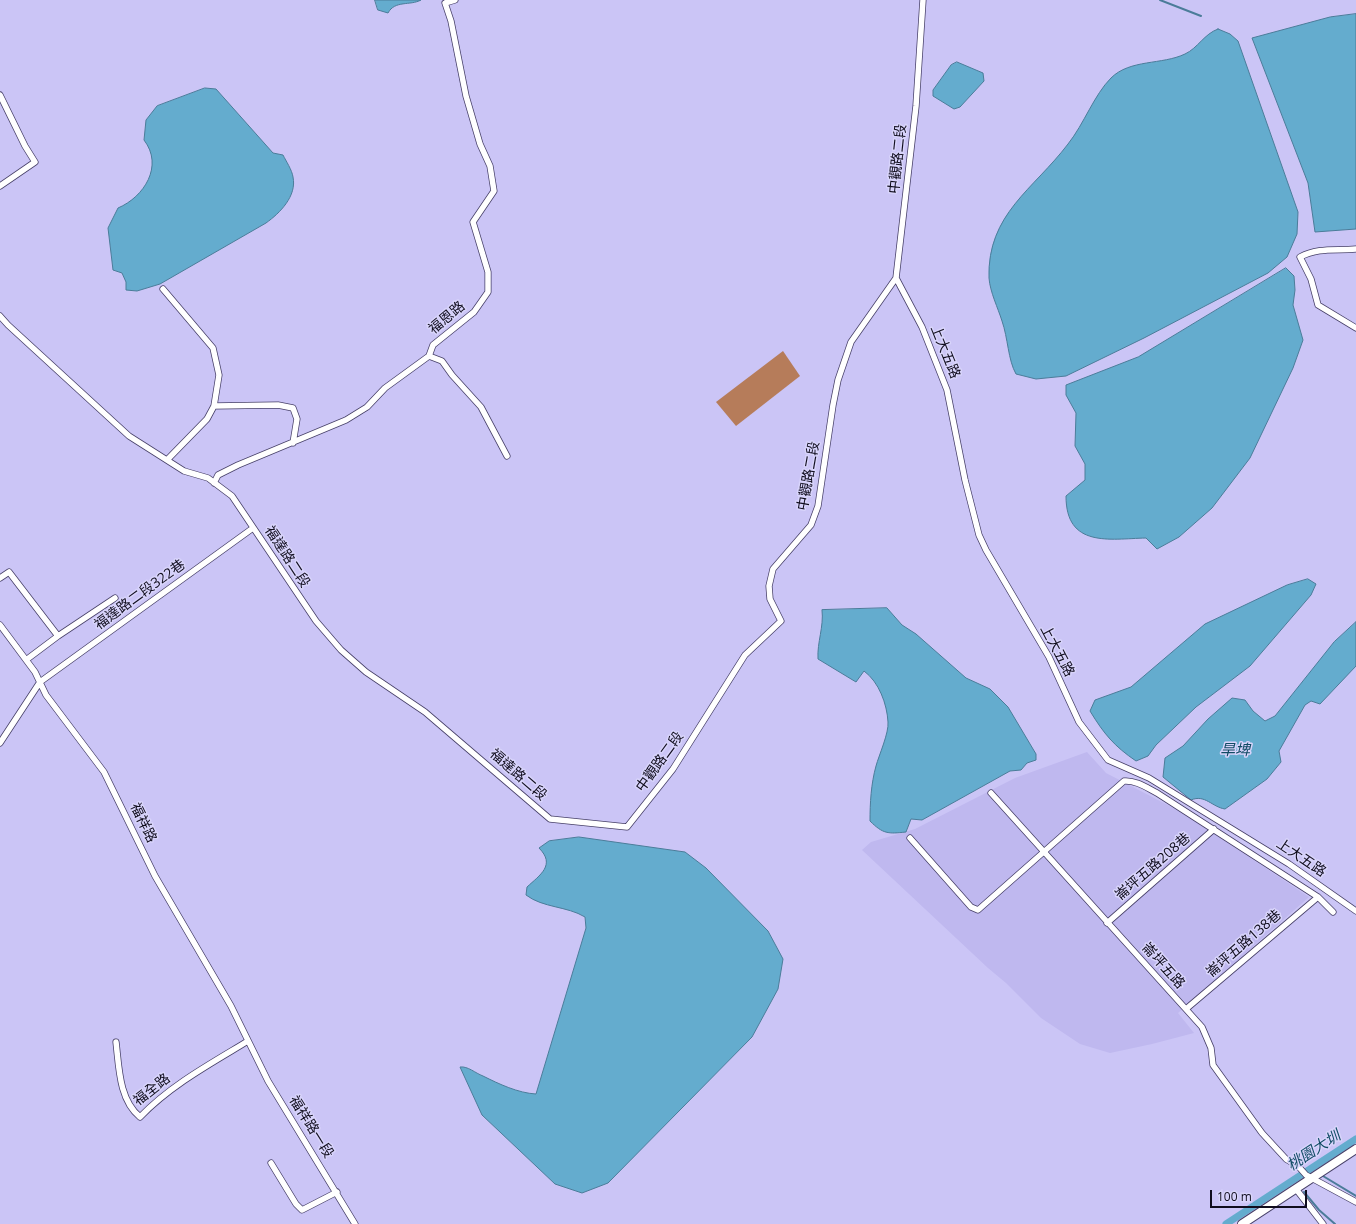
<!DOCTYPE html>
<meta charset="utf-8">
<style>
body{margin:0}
#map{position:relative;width:1356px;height:1224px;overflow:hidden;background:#cbc5f6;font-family:"Open Sans",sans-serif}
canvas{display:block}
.scale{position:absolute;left:1210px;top:1190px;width:97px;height:18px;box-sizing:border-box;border:2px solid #100d1d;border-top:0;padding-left:5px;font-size:12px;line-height:14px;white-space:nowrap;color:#100d1d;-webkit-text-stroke:3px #d8d4fb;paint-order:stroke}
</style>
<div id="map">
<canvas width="1356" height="1224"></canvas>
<div class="scale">100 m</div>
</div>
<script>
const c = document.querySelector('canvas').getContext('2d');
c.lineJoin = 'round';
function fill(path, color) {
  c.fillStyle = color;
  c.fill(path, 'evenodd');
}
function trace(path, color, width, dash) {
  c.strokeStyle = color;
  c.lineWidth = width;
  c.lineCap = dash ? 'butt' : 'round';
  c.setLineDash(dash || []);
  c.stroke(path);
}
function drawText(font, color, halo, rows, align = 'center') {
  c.font = font + ' "Open Sans","Noto Sans TC",sans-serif';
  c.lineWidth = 3;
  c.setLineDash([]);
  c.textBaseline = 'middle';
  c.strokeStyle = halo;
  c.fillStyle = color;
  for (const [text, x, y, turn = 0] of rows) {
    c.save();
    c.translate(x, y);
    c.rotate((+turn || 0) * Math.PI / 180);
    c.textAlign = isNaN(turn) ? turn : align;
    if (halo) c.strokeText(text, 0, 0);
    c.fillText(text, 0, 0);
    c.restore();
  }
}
fill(new Path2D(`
 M 1087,752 L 1106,773 L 1183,813 L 1309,897 L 1178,1013 L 1194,1033 L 1152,1044 L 1110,1053 L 1080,1044 L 1041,1018 L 1006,983 L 988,968 L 862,850 L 871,842 L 915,829 L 1015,778 Z`), '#bfb8ef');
fill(new Path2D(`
 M 783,351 L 800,376 L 736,426 L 716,402 Z`), '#b67c5a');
const water = new Path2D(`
 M 375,0 L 421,0 C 410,6 395,0 388,13 L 378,10 Z
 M 1356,14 L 1356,229 L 1315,232 L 1308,183 L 1252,38 L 1330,17 Z
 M 1218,29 L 1230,34 L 1238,41 L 1298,212 L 1297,234 L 1287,257 L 1268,273 L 1144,338 L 1066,376 L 1036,379 L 1016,374 C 1008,360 1008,338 1002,321 C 998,308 990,292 989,278 C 987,214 1034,189 1068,144 C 1084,124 1094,95 1111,78 C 1130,59 1162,65 1185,54 C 1198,48 1204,34 1218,29 Z
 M 957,62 L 983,73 L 984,81 L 960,107 L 954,109 L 933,96 L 933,90 L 951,65 Z
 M 205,88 L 216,89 L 273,153 L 283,155 C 286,161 292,170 293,177 C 297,196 280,213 266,223 L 160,284 L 137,291 L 126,290 L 126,282 L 122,273 L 113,270 L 108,228 L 118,208 C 144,197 164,166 144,140 L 146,120 L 157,106 Z
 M 1286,268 L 1294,276 L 1295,290 L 1293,305 L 1303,340 L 1293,368 L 1250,458 L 1212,508 L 1179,537 L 1157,549 L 1146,538 C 1109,539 1066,548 1066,496 L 1085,480 L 1085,464 L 1075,446 L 1076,413 L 1066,395 L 1066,385 L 1138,357 Z
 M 1308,579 L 1316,584 L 1311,595 L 1250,666 L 1196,707 L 1156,745 L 1148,756 L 1136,761 C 1114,746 1104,734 1090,711 L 1095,700 L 1131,687 L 1205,624 L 1287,585 Z
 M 887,608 L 902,625 L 916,634 L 966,678 L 990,689 L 1008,707 L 1036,754 L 1036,760 L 1027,763 L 1021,770 L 1010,771 L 922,820 L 911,819 L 906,832 C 888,834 883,834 870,821 C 870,803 871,784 876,766 C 879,755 889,733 888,722 C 887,704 879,682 864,671 L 856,682 L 818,659 C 817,642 824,627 822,610 Z
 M 1356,622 L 1356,666 L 1320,704 L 1311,701 L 1305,705 L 1279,751 L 1281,762 L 1267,779 L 1225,809 C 1212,807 1205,794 1191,800 L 1163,777 L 1165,758 L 1183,746 L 1208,719 L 1232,698 L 1245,700 L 1253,711 L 1265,721 L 1275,716 L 1334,642 Z
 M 579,837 L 685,852 L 706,868 L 768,931 L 783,959 L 778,989 L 752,1037 L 608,1183 L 582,1193 L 555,1184 L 482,1115 L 460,1067 C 468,1066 475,1073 483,1076 C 499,1084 518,1093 536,1094 L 586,928 L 585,917 C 567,906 543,908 526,895 L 527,887 C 540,875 556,865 539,848 L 549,841 Z`);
fill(water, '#64acce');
trace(water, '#4b7c99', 1);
trace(new Path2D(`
 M 1160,0 L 1201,16
 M 1310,1169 L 1313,1170
 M 1323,1176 L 1356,1196
 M 1294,1179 L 1296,1181
 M 1304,1192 L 1319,1210 L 1335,1224`), '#4b7c99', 2);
trace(new Path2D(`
 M 1226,1224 L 1356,1139`), '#64acce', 7);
const street = new Path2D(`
 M 0,95 L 25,146 L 35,162 L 0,186
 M 1356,249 C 1336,251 1319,247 1300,257 L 1311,279 L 1318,305 L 1356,328
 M 896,278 L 922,327 L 947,390 L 965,480 L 979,535 L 986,550 L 1049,657 L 1079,722 L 1108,760 L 1149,778 L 1289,864 L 1356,911
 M 163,289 L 213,348 L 219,375 L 214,406 L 207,419 L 167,460
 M 0,316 L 8,325 L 129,436 L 184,471 L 208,478 L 232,496 L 316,621 L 341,650 L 366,672 L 425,712 L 550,819 L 627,827 L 673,769 L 745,655 L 781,621 L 770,599 L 769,586 L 773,569 L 811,525 L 818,506 L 833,405 L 838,380 L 851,342 L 896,278 L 916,106 L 923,0
 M 429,356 L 442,361 L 452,375 L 481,407 L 507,456
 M 214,406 L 278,405 L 293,408 L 297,419 L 293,443
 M 214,483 L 218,475 L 238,465 L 346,420 L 367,407 L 385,388 L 429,356 L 433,345 L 474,312 L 488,292 L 488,272 L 473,222 L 494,191 L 490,166 L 480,144 L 466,96 L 451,21 L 445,3 L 455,0
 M 0,578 L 9,572 L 58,636
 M 0,625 L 35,672 L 46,695 L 104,772 L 155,876 L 231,1006 L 268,1081 L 355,1224
 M 26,660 L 58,636 L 115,598
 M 0,743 L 40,682 L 253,528
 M 991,793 L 1202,1027 L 1211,1048 L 1213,1065 L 1262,1133 L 1286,1159 L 1298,1166 L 1306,1175 L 1356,1202
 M 910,838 L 971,907 L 978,910 L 1124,781 C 1136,780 1147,788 1157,793 L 1318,897 L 1333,912
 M 1107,923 L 1214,829
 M 1186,1009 L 1318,897
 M 116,1042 C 119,1067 119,1100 140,1117 C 171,1085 210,1064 248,1041
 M 271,1163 L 296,1204 L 302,1210 L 337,1192
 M 1296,1189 L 1323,1224`);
const secondary = new Path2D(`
 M 1242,1224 L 1356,1149`);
trace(street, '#474068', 7);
trace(secondary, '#474068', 10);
trace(street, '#fff', 5.5);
trace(secondary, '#fff', 8);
drawText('14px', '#100d1d', '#d8d4fb', [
 ["中觀路二段",898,159,-84],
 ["福恩路",447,318,-40],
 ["上大五路",945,352,68],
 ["中觀路二段",809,476,-80],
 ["福達路二段",287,557,57],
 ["福達路二段322巷",140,595,-36],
 ["上大五路",1057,651,62],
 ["中觀路二段",660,762,-54],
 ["福達路二段",518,775,41],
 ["福祥路",143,823,64],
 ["上大五路",1301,858,34],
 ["崙坪五路208巷",1153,867,-41],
 ["崙坪五路138巷",1244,944,-41],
 ["崙坪五路",1163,966,48],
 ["福全路",152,1090,-38],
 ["福祥路一段",311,1127,58]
]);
drawText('italic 15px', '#104b64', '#d8d4fb', [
 ["旱埤",1235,751],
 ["桃園大圳",1314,1151,-33]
]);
</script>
